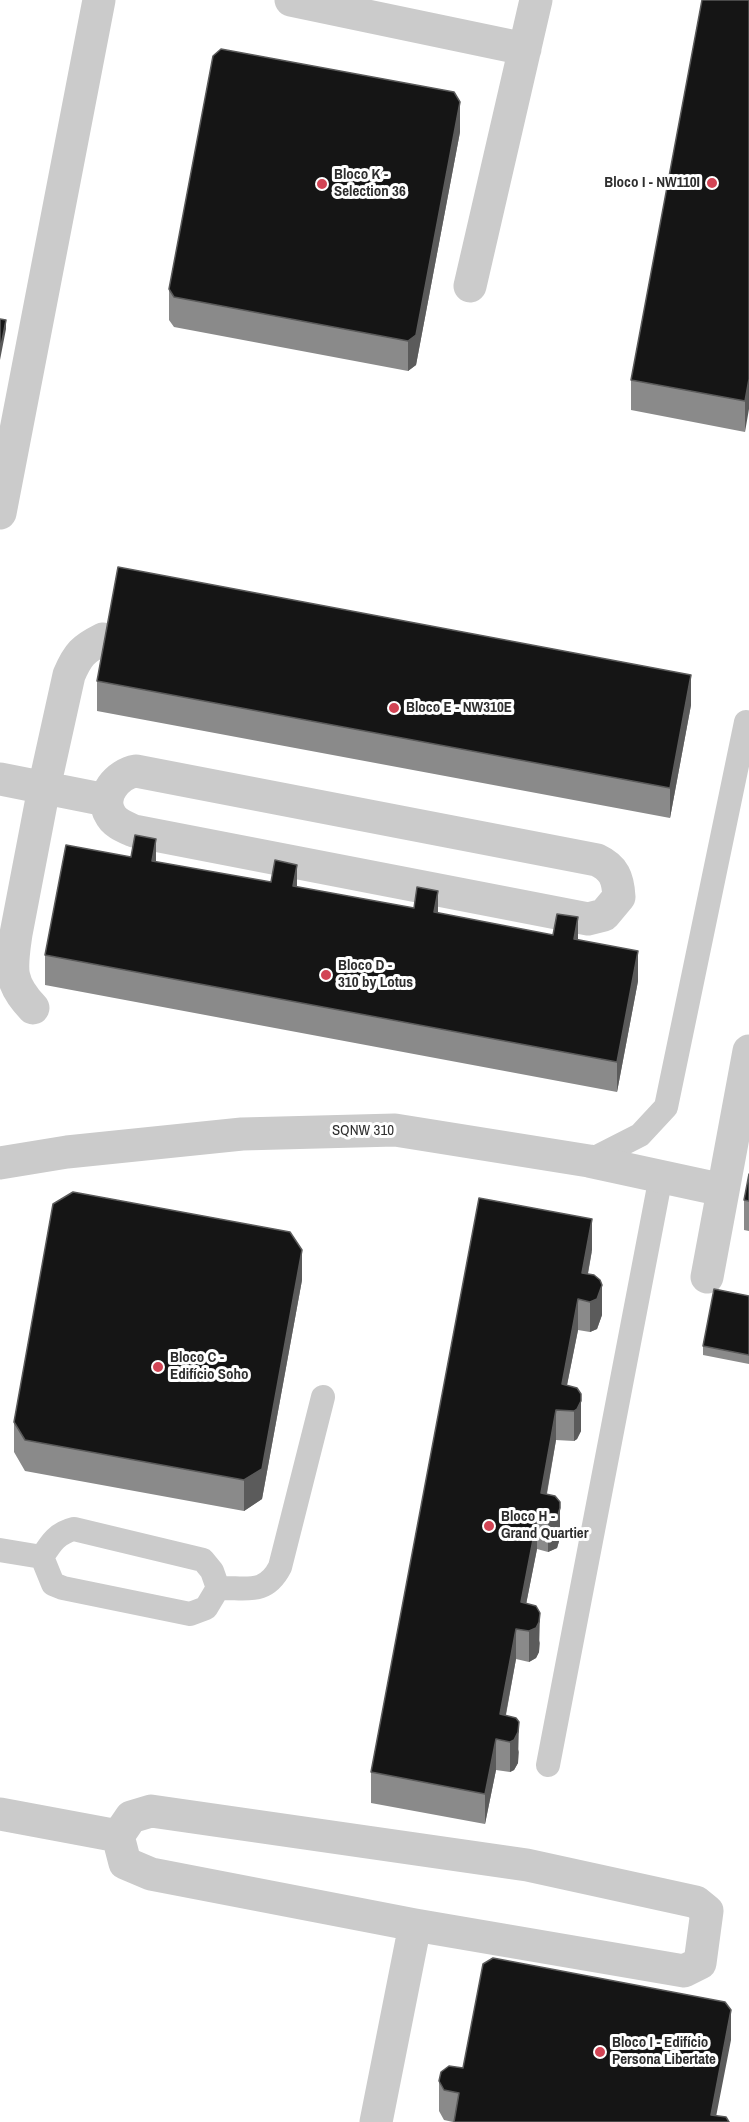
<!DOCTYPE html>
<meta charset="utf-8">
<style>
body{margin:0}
canvas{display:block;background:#fff}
</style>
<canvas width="749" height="2122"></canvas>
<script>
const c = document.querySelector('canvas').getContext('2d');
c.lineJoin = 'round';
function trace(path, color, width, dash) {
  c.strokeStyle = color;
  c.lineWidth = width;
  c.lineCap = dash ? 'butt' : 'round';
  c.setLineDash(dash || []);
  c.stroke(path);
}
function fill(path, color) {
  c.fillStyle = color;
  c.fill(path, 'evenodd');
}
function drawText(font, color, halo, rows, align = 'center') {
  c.font = font + ' "Archivo Narrow",sans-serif';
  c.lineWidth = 6;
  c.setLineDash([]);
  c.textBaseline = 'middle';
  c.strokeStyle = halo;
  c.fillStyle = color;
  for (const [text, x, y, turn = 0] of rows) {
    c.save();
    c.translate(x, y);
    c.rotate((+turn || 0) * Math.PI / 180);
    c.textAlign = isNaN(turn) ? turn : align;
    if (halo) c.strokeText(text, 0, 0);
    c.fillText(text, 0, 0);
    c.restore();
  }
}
trace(new Path2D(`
 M 589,1161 L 640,1135 L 666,1107 L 746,722
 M 74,1529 L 203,1560 L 212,1571 L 218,1588 L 206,1608 L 190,1614 L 63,1588 L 53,1584 L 42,1557 C 51,1543 57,1533 74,1529 Z
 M 0,1550 L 42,1557
 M 218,1588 C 246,1587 265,1596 280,1567 L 323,1397
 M 548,1765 L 661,1176`), '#cbcbcb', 24);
trace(new Path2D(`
 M 291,0 L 525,49
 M 470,286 L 536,0
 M 0,513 L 99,0
 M 136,771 L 597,860 C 614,868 618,878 619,897 L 604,915 L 588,919 L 134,831 C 125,827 114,823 110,814 C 99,795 118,774 136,771 Z
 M 0,779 L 106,800
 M 33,1008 C 8,982 11,968 16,934 L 44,788 L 69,675 C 78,654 83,649 103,639
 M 0,1163 L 67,1152 L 242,1134 L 395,1130 L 589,1161 L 723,1190
 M 707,1277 L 749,1051
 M 151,1811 L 527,1865 L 696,1902 L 707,1911 L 700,1963 L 684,1971 L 415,1925 L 151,1874 L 125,1863 L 118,1836 L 131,1817 Z
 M 0,1814 L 118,1836
 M 376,2122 L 415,1925`), '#cbcbcb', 33);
fill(new Path2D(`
 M 749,0 L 745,432 L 631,410 L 631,380 Z
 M 460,132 L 416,365 L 408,371 L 174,327 L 169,320 L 169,289 Z
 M 97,681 L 691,705 L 670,818 L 97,711 Z
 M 131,857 L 578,940 L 638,981 L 617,1092 L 45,985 L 45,955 Z
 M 749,1174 L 749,1231 L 744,1230 L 744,1200 Z
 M 592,1250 L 588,1274 L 602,1315 L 597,1329 L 590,1332 L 578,1330 L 567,1385 L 581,1431 L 577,1439 L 574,1441 L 556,1440 L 547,1494 L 560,1538 L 557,1548 L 548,1552 L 537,1549 L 526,1604 L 540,1643 L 539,1652 L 536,1658 L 529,1662 L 516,1659 L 506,1715 L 519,1752 L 518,1763 L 514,1770 L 510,1772 L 496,1770 L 485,1824 L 371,1803 L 371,1772 Z
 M 302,1280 L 262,1499 L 244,1511 L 25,1471 L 14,1452 L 14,1422 Z
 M 749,1296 L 749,1364 L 703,1355 L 703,1346 Z
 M 731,2040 L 453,2122 L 444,2120 L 439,2111 L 439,2081 L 463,2068 Z`), '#8a8a8a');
fill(new Path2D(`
 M 460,102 L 460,132 L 416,365 L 408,371 L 408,341 Z
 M 6,320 L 6,329 L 0,360 L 0,351 Z
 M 749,379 L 749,409 L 745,432 L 745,401 Z
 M 691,675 L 691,705 L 670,818 L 670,788 Z
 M 156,839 L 156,869 L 152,861 Z
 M 297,865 L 297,895 L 293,886 Z
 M 438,891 L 438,921 L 434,912 Z
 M 578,917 L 578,947 L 574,939 Z
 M 638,951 L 638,981 L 617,1092 L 617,1062 Z
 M 592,1219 L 592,1250 L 583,1300 L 582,1273 Z
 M 302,1250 L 302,1280 L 262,1499 L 244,1511 L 244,1480 Z
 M 602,1285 L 602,1315 L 597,1329 L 590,1332 L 590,1302 Z
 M 578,1299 L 578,1330 L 562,1410 L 562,1384 Z
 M 581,1394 L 581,1431 L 577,1439 L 574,1441 L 574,1411 Z
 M 556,1410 L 556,1440 L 542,1520 L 541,1493 Z
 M 560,1508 L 560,1538 L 557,1548 L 548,1552 L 548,1521 Z
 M 537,1519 L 537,1549 L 521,1630 L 521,1602 Z
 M 540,1613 L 539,1652 L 536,1658 L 529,1662 L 529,1631 Z
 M 516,1629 L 516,1659 L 501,1740 L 500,1714 Z
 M 519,1722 L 518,1763 L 514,1770 L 510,1772 L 510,1742 Z
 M 496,1739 L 496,1770 L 485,1824 L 485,1794 Z
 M 731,2010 L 731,2040 L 715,2122 L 711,2115 Z`), '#5b5b5b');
const building = new Path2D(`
 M 702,0 L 749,0 L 749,379 L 745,401 L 631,380 Z
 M 221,49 L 454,92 L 460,102 L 416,335 L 408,341 L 174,297 L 169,289 L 213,56 Z
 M 0,319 L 6,320 L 0,351 Z
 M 118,567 L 691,675 L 670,788 L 97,681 Z
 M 135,835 L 156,839 L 152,861 L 271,882 L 275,860 L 297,865 L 293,886 L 414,908 L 417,887 L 438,891 L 434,912 L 553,935 L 557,914 L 578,917 L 574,939 L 638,951 L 617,1062 L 45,955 L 66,845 L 131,857 Z
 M 749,1174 L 749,1201 L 744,1200 Z
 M 73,1192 L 290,1232 L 302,1250 L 262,1469 L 244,1480 L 25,1440 L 14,1422 L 53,1204 Z
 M 479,1198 L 592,1219 L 582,1273 L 594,1275 L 600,1280 L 602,1285 L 597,1299 L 590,1302 L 578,1299 L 562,1384 L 577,1388 L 581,1394 L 581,1401 L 577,1409 L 574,1411 L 556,1410 L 541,1493 L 555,1496 L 560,1502 L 560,1508 L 557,1518 L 548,1521 L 537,1519 L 521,1602 L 536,1606 L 540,1613 L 539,1622 L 536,1628 L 529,1631 L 516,1629 L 500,1714 L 516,1718 L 519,1722 L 518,1732 L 514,1740 L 510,1742 L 496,1739 L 485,1794 L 371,1772 Z
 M 714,1289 L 749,1296 L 749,1355 L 703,1346 Z
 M 493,1958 L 725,2002 L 731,2010 L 711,2115 L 726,2117 L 729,2122 L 454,2122 L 459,2093 L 444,2090 L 439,2081 L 441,2072 L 449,2066 L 463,2068 L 483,1964 Z`);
fill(building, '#151515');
trace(building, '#5b5b5b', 1.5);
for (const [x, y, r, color] of [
 [712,183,6,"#d24454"],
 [322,184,6,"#d24454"],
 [394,708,6,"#d24454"],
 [326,975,6,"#d24454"],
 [158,1367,6,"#d24454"],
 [489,1526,6,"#d24454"],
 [600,2052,6,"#d24454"]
]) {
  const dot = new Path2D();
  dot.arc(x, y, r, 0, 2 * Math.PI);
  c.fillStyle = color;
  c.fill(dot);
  trace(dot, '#fff', 2);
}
drawText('bold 15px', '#2e2e2e', '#fff', [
 ["Bloco K -",334,175],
 ["Selection 36",334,192],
 ["Bloco I - NW110I",700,183,"right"],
 ["Bloco E - NW310E",406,708],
 ["Bloco D -",338,966],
 ["310 by Lotus",338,983],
 ["Bloco C -",170,1358],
 ["Edifício Soho",170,1375],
 ["Bloco H -",501,1517],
 ["Grand Quartier",501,1534],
 ["Bloco I - Edifício",612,2043],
 ["Persona Libertate",612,2060]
], 'left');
drawText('15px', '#2e2e2e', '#fff', [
 ["SQNW 310",363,1131]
]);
</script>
